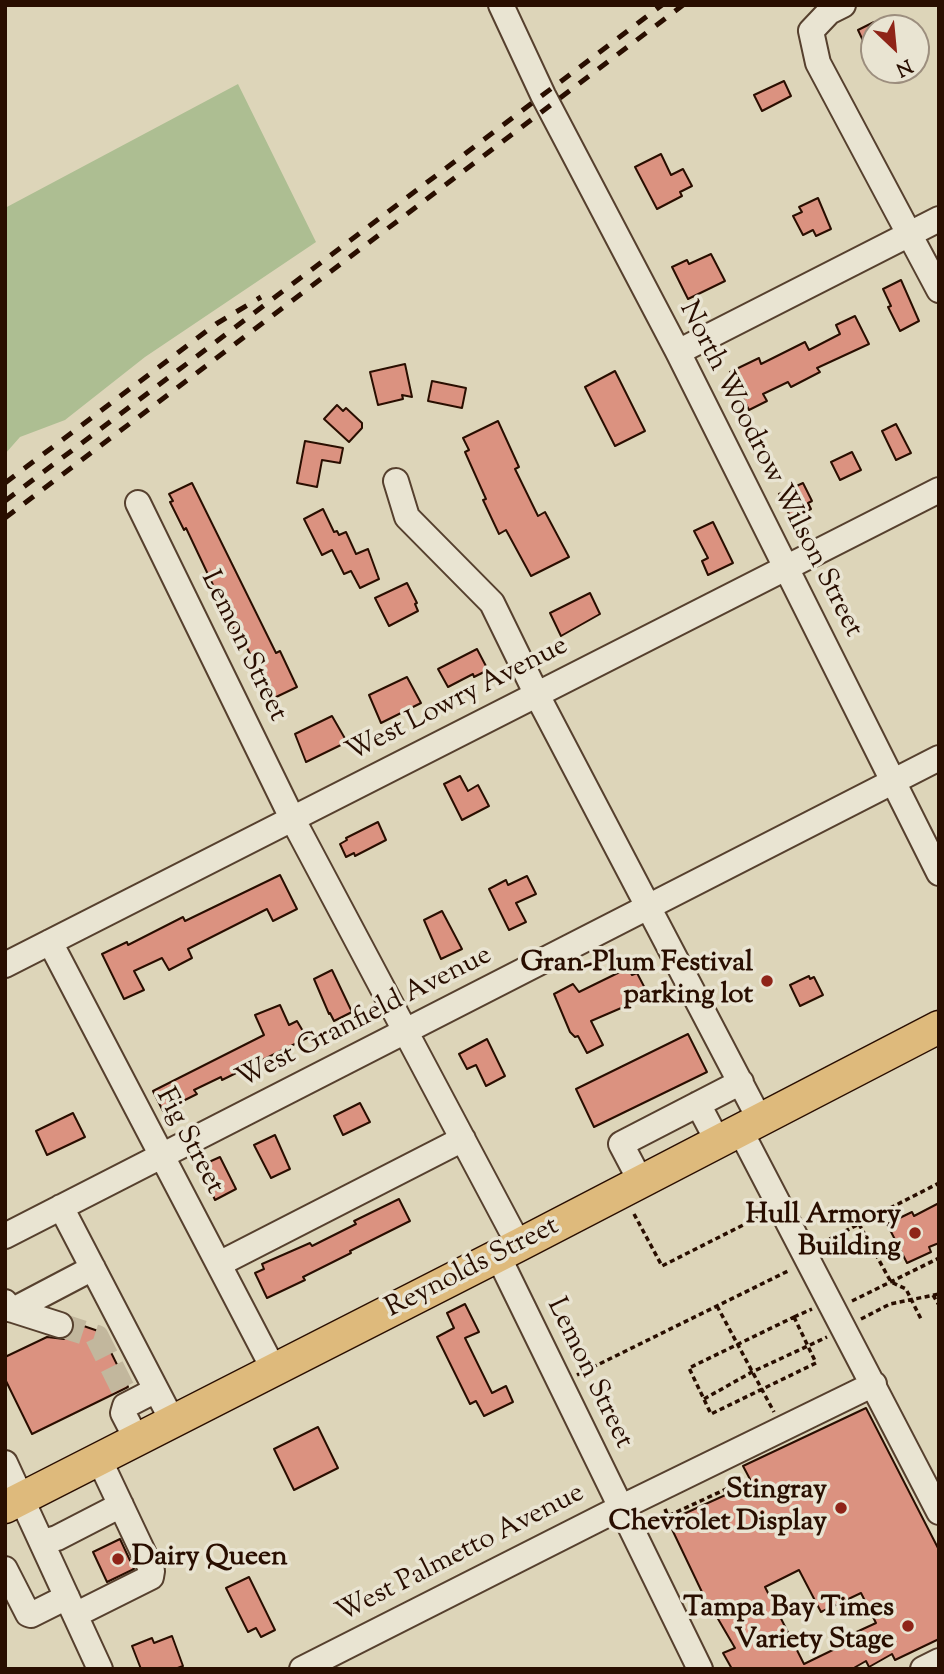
<!DOCTYPE html>
<style>
body{margin:0}
#map{position:relative;width:944px;height:1674px;overflow:hidden;background:#ddd5b9;font-family:"Sorts Mill Goudy",serif}
canvas{display:block}
.frame{position:absolute;inset:0;border:7px solid #290e00;pointer-events:none}
.north{position:absolute;left:860px;top:14px;width:70px;height:70px;box-sizing:border-box;background:#e9e4d2;border:2px solid #9c8e7e;border-radius:50%;rotate:154deg;font-size:19px;font-weight:700;line-height:28px;text-align:center;color:#290e00}
.north::after{content:'';display:block;margin:auto;width:24px;height:32px;background:#8f2418;clip-path:polygon(50% 0,100% 100%,50% 72%,0 100%)}
</style>
<div id="map">
<canvas width="944" height="1674"></canvas>
<div class="frame"></div>
<div class="north">N</div>
</div>
<script>
const c = document.querySelector('canvas').getContext('2d');
c.lineJoin = 'round';
function fill(path, color) {
  c.fillStyle = color;
  c.fill(path, 'evenodd');
}
function trace(path, color, width, dash) {
  c.strokeStyle = color;
  c.lineWidth = width;
  c.lineCap = dash ? 'butt' : 'round';
  c.setLineDash(dash || []);
  c.stroke(path);
}
function drawText(font, color, halo, rows, align = 'center') {
  c.font = font + ' "Sorts Mill Goudy",serif';
  c.lineWidth = 7;
  c.setLineDash([]);
  c.textBaseline = 'middle';
  c.strokeStyle = halo;
  c.fillStyle = color;
  for (const [text, x, y, turn = 0] of rows) {
    c.save();
    c.translate(x, y);
    c.rotate((+turn || 0) * Math.PI / 180);
    c.textAlign = isNaN(turn) ? turn : align;
    if (halo) c.strokeText(text, 0, 0);
    c.fillText(text, 0, 0);
    c.restore();
  }
}
fill(new Path2D(`
 M 238,84 L 316,242 L 145,357 L 65,420 L 20,437 L 5,454 L 5,208 Z`), '#adbe92');
const building = new Path2D(`
 M 874,22 L 874,64 L 858,30 Z
 M 784,81 L 791,96 L 762,111 L 754,95 Z
 M 661,154 L 671,175 L 683,169 L 692,186 L 680,192 L 682,196 L 657,209 L 635,167 Z
 M 818,198 L 831,229 L 816,236 L 813,230 L 803,235 L 793,216 L 802,212 L 799,207 Z
 M 711,254 L 725,281 L 688,299 L 672,267 L 687,260 L 689,264 Z
 M 901,280 L 919,321 L 900,331 L 888,307 L 891,306 L 883,289 Z
 M 855,316 L 869,344 L 817,368 L 820,372 L 791,387 L 788,382 L 763,394 L 767,401 L 749,410 L 730,372 L 759,358 L 761,364 L 805,342 L 809,350 L 840,334 L 836,325 Z
 M 405,364 L 412,397 L 402,395 L 403,399 L 378,405 L 370,372 Z
 M 615,371 L 645,431 L 615,446 L 585,387 Z
 M 432,381 L 466,388 L 462,408 L 428,401 Z
 M 337,405 L 343,411 L 346,408 L 362,423 L 362,428 L 349,442 L 324,419 Z
 M 498,421 L 519,467 L 515,469 L 538,516 L 545,512 L 569,557 L 531,576 L 506,530 L 499,534 L 483,500 L 486,499 L 465,452 L 469,450 L 463,438 Z
 M 896,424 L 911,453 L 896,460 L 882,431 Z
 M 305,441 L 343,448 L 340,463 L 322,460 L 317,487 L 297,483 Z
 M 852,452 L 861,470 L 840,480 L 831,462 Z
 M 192,483 L 276,653 L 280,651 L 297,687 L 272,699 L 246,646 L 242,641 L 240,642 L 186,528 L 184,530 L 170,502 L 173,501 L 169,494 Z
 M 803,483 L 812,501 L 808,503 L 811,509 L 791,518 L 779,494 Z
 M 323,509 L 334,532 L 337,531 L 339,535 L 346,532 L 356,554 L 368,549 L 379,579 L 360,588 L 351,571 L 344,574 L 332,550 L 322,555 L 304,519 Z
 M 713,522 L 733,563 L 708,575 L 702,561 L 708,558 L 694,531 Z
 M 407,583 L 417,603 L 415,604 L 418,611 L 389,626 L 375,598 Z
 M 590,593 L 600,614 L 561,636 L 550,613 Z
 M 477,649 L 488,670 L 474,677 L 473,674 L 448,687 L 438,669 Z
 M 407,677 L 421,703 L 381,723 L 369,695 Z
 M 332,716 L 347,742 L 306,762 L 295,734 Z
 M 460,776 L 468,791 L 478,785 L 489,806 L 462,820 L 444,784 Z
 M 378,822 L 386,840 L 355,856 L 354,853 L 346,857 L 340,844 L 347,840 L 346,838 Z
 M 280,875 L 297,909 L 273,921 L 267,909 L 188,949 L 192,958 L 169,970 L 162,958 L 134,971 L 144,990 L 124,999 L 102,954 L 127,942 L 128,945 L 183,917 L 185,921 Z
 M 527,876 L 536,894 L 516,903 L 526,922 L 509,930 L 489,889 L 506,880 L 508,885 Z
 M 442,911 L 462,949 L 441,959 L 424,920 Z
 M 628,968 L 632,975 L 637,973 L 649,996 L 591,1021 L 603,1045 L 587,1053 L 578,1036 L 575,1037 L 570,1032 L 554,994 L 573,984 L 579,992 Z
 M 332,970 L 352,1012 L 334,1021 L 330,1013 L 329,1014 L 314,979 Z
 M 809,976 L 810,979 L 814,977 L 823,995 L 800,1006 L 790,985 Z
 M 280,1005 L 289,1025 L 297,1021 L 307,1038 L 222,1080 L 221,1077 L 194,1090 L 197,1094 L 163,1111 L 153,1091 L 264,1035 L 255,1015 Z
 M 688,1034 L 707,1072 L 594,1127 L 576,1089 Z
 M 487,1039 L 505,1076 L 486,1086 L 476,1065 L 467,1069 L 459,1054 Z
 M 360,1103 L 370,1122 L 343,1135 L 334,1116 Z
 M 73,1113 L 85,1137 L 47,1155 L 36,1131 Z
 M 275,1135 L 290,1169 L 271,1178 L 254,1145 Z
 M 220,1157 L 236,1189 L 215,1200 L 200,1166 Z
 M 399,1199 L 410,1221 L 350,1251 L 351,1253 L 303,1277 L 305,1280 L 267,1298 L 255,1273 L 264,1269 L 262,1264 L 310,1243 L 312,1246 L 356,1224 L 354,1221 Z
 M 939,1203 L 939,1243 L 929,1247 L 931,1252 L 907,1263 L 887,1224 L 912,1212 L 914,1216 Z
 M 465,1304 L 479,1332 L 465,1338 L 492,1393 L 506,1386 L 513,1402 L 484,1416 L 476,1401 L 470,1404 L 437,1337 L 454,1328 L 447,1313 Z
 M 75,1323 L 101,1332 L 128,1387 L 32,1434 L 5,1379 L 5,1357 L 47,1337 L 64,1339 L 70,1335 Z
 M 866,1408 L 939,1550 L 939,1639 L 895,1660 L 892,1654 L 869,1667 L 866,1661 L 852,1669 L 732,1669 L 723,1653 L 735,1648 L 714,1612 L 712,1613 L 668,1521 L 752,1483 L 743,1466 ZM 799,1570 L 821,1612 L 861,1593 L 876,1623 L 839,1640 L 841,1646 L 804,1664 L 765,1587 Z
 M 318,1427 L 338,1468 L 294,1490 L 274,1449 Z
 M 120,1539 L 134,1569 L 107,1582 L 93,1552 Z
 M 249,1577 L 275,1630 L 261,1637 L 256,1628 L 248,1632 L 226,1588 Z
 M 172,1636 L 183,1666 L 175,1669 L 141,1669 L 132,1646 L 152,1638 L 154,1643 Z`);
fill(building, '#db9280');
trace(building, '#290e00', 2);
trace(new Path2D(`
 M 60,1325 L 97,1337 L 123,1389`), '#c2b79d', 24, [24, 12]);
const minor = new Path2D(`
 M 501,5 L 543,95 L 678,352 L 939,873
 M 843,5 L 829,12 L 811,31 L 818,63 L 939,290
 M 678,352 L 939,219
 M 396,481 L 407,517 L 492,603 L 537,695 L 760,1120
 M 138,503 L 292,818 L 519,1245
 M 50,942 L 274,1370
 M 5,965 L 939,490
 M 698,1104 L 718,1142
 M 740,1130 L 939,1512
 M 641,1182 L 621,1144 L 741,1082
 M 61,1207 L 173,1422
 M 5,1236 L 939,758
 M 498,1256 L 700,1669
 M 219,1264 L 463,1139
 M 5,1302 L 9,1309 L 13,1310 L 93,1268
 M 13,1310 L 60,1325
 M 137,1440 L 123,1413 L 125,1406 L 156,1390
 M 5,1463 L 100,1669
 M 43,1542 L 57,1538 L 121,1505
 M 5,1569 L 28,1614 L 31,1615 L 67,1597
 M 75,1615 L 151,1577 L 152,1571 L 99,1459
 M 302,1669 L 620,1508 L 874,1384
 M 923,1669 L 939,1661`);
const major = new Path2D(`
 M 5,1507 L 519,1245 L 939,1027`);
trace(minor, '#56402e', 28);
trace(major, '#290e00', 35);
trace(new Path2D(`
 M 634,1214 L 662,1266 L 761,1216
 M 859,1224 L 891,1282 L 906,1289 L 921,1319
 M 822,1243 L 939,1183
 M 933,1295 L 939,1305
 M 852,1301 L 939,1258
 M 717,1306 L 774,1412
 M 794,1317 L 816,1363 L 711,1414 L 689,1368 Z
 M 794,1317 L 812,1309
 M 861,1319 L 890,1304 L 939,1294
 M 577,1375 L 790,1270
 M 704,1399 L 752,1372 L 827,1337
 M 665,1509 L 668,1516 L 735,1485 L 731,1477`), '#290e00', 3.5, [5, 3.5]);
trace(minor, '#e9e4d2', 24);
trace(major, '#deba7c', 32);
trace(new Path2D(`
 M 5,483 L 216,324 L 261,297
 M 5,501 L 662,5
 M 5,518 L 683,5`), '#290e00', 5, [12, 12]);
for (const [x, y, r, color] of [
 [767,981,7,"#8f2418"],
 [915,1233,7,"#8f2418"],
 [841,1508,7,"#8f2418"],
 [118,1559,7,"#8f2418"],
 [908,1626,7,"#8f2418"]
]) {
  const dot = new Path2D();
  dot.arc(x, y, r, 0, 2 * Math.PI);
  c.fillStyle = color;
  c.fill(dot);
  trace(dot, '#e9e4d2', 2.5);
}
drawText('28px', '#290e00', '#e9e4d2', [
 ["North Woodrow Wilson Street",769,470,63],
 ["Lemon Street",242,647,64],
 ["West Lowry Avenue",458,701,-27],
 ["West Granfield Avenue",365,1019,-27],
 ["Fig Street",188,1142,62],
 ["Reynolds Street",473,1269,-27],
 ["Lemon Street",588,1374,64],
 ["West Palmetto Avenue",461,1555,-27]
]);
drawText('bold 28px', '#290e00', '#e9e4d2', [
 ["Gran-Plum Festival",753,965],
 ["parking lot",753,997],
 ["Hull Armory",901,1217],
 ["Building",901,1249],
 ["Stingray",827,1492],
 ["Chevrolet Display",827,1524],
 ["Dairy Queen",132,1559,"left"],
 ["Tampa Bay Times",894,1610],
 ["Variety Stage",894,1642]
], 'right');
</script>
